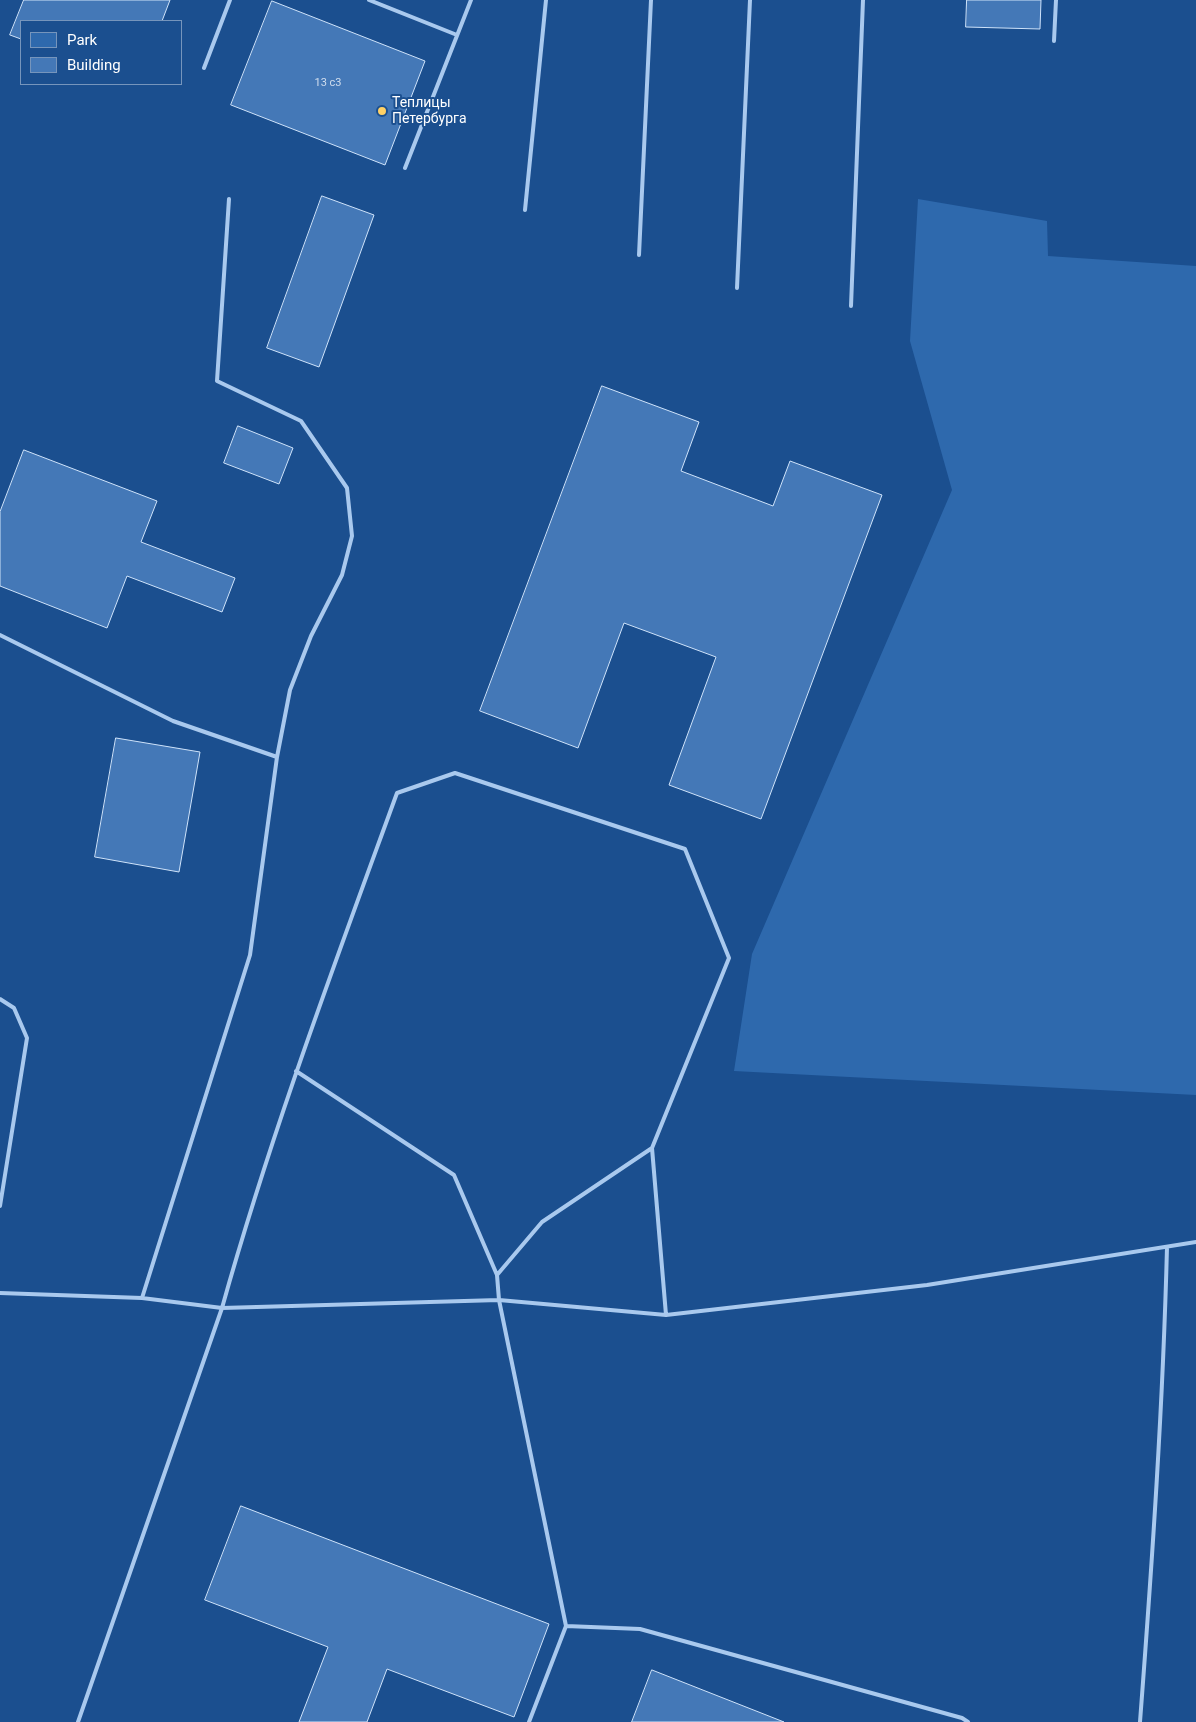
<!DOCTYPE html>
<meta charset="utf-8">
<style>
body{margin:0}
#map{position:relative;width:1196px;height:1722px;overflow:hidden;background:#1b4f8f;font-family:Roboto,sans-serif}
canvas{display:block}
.legend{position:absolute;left:20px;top:20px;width:162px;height:65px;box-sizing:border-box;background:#1b4f8f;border:1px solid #7695bc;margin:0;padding:6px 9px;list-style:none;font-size:15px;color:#fff}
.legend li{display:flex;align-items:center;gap:10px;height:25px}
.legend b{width:25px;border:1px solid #7695bc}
</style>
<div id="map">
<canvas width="1196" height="1722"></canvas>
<ul class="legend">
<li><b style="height:14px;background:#2e69ad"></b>Park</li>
<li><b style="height:14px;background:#4478b7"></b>Building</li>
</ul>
</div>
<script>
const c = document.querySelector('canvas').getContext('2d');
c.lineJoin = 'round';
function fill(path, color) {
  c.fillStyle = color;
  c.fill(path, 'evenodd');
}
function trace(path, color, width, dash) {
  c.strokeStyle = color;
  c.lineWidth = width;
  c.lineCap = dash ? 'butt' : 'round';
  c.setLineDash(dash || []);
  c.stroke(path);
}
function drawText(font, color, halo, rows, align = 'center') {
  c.font = font + ' Roboto,sans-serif';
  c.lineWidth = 4;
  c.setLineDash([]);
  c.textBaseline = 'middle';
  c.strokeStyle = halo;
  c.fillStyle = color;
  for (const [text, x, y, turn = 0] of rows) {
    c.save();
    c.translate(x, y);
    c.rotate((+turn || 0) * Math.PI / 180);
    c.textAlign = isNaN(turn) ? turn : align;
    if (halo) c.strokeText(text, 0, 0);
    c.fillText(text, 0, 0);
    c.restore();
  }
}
fill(new Path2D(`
 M 918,199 L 1047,221 L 1048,256 L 1196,266 L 1196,1095 L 734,1071 L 752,954 L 952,490 L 910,341 Z`), '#2e69ad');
const building = new Path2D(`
 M 24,0 L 170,0 L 162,21 L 21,21 L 21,39 L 10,35 Z
 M 967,0 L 1041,0 L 1040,29 L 966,27 Z
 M 272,1 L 425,61 L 385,165 L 231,105 Z
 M 322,196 L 374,215 L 319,367 L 267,348 Z
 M 602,386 L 699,422 L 681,471 L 773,506 L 790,461 L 882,495 L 761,819 L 669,785 L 716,657 L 624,623 L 578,748 L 480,711 Z
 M 238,426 L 293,448 L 279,484 L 224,463 Z
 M 24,450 L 157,501 L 141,542 L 235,578 L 222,612 L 127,576 L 107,628 L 0,586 L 0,512 Z
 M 116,738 L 200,752 L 179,872 L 95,857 Z
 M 241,1506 L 549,1624 L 514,1717 L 387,1669 L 367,1722 L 299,1722 L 328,1647 L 205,1600 Z
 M 652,1670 L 784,1722 L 632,1722 Z`);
fill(building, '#4478b7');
trace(building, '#cfe3fa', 1);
trace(new Path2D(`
 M 369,0 L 457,35
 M 1054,41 L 1056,0
 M 204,68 L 230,0
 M 405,168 L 471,0
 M 229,199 L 217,381 L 301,421 L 347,488 L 352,536 L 342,575 L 311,636 L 290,690 L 277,757
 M 525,210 L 546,0
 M 639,255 L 651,0
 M 737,288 L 750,0
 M 851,306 L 863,0
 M 0,635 L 173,721 L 277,757 L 250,955 L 142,1298
 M 0,999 L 14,1008 L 27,1038 L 0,1206
 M 652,1148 L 666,1315
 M 497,1275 L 499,1300 L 566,1626 L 529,1722
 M 0,1293 L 142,1298 L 222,1308 L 499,1300 L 666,1315 L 927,1285 L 1196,1242
 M 566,1626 L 640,1629 L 962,1718 L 968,1722
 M 78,1722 L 222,1308 C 271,1133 335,963 397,793 L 455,773 L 685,849 L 729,958 L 652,1148 L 542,1222 L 497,1275 L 454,1175 L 296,1071
 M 1140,1722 C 1152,1564 1163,1406 1167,1247`), '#a9c9ee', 4);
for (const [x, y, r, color] of [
 [382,111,5,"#ffd166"]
]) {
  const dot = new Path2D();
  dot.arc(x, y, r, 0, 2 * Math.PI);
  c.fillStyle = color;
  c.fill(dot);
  trace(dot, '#1b4f8f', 2);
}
drawText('11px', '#d0dded', null, [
 ["13 с3",328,83]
]);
drawText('14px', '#fff', '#1b4f8f', [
 ["Теплицы",392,103],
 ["Петербурга",392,119]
], 'left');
</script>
